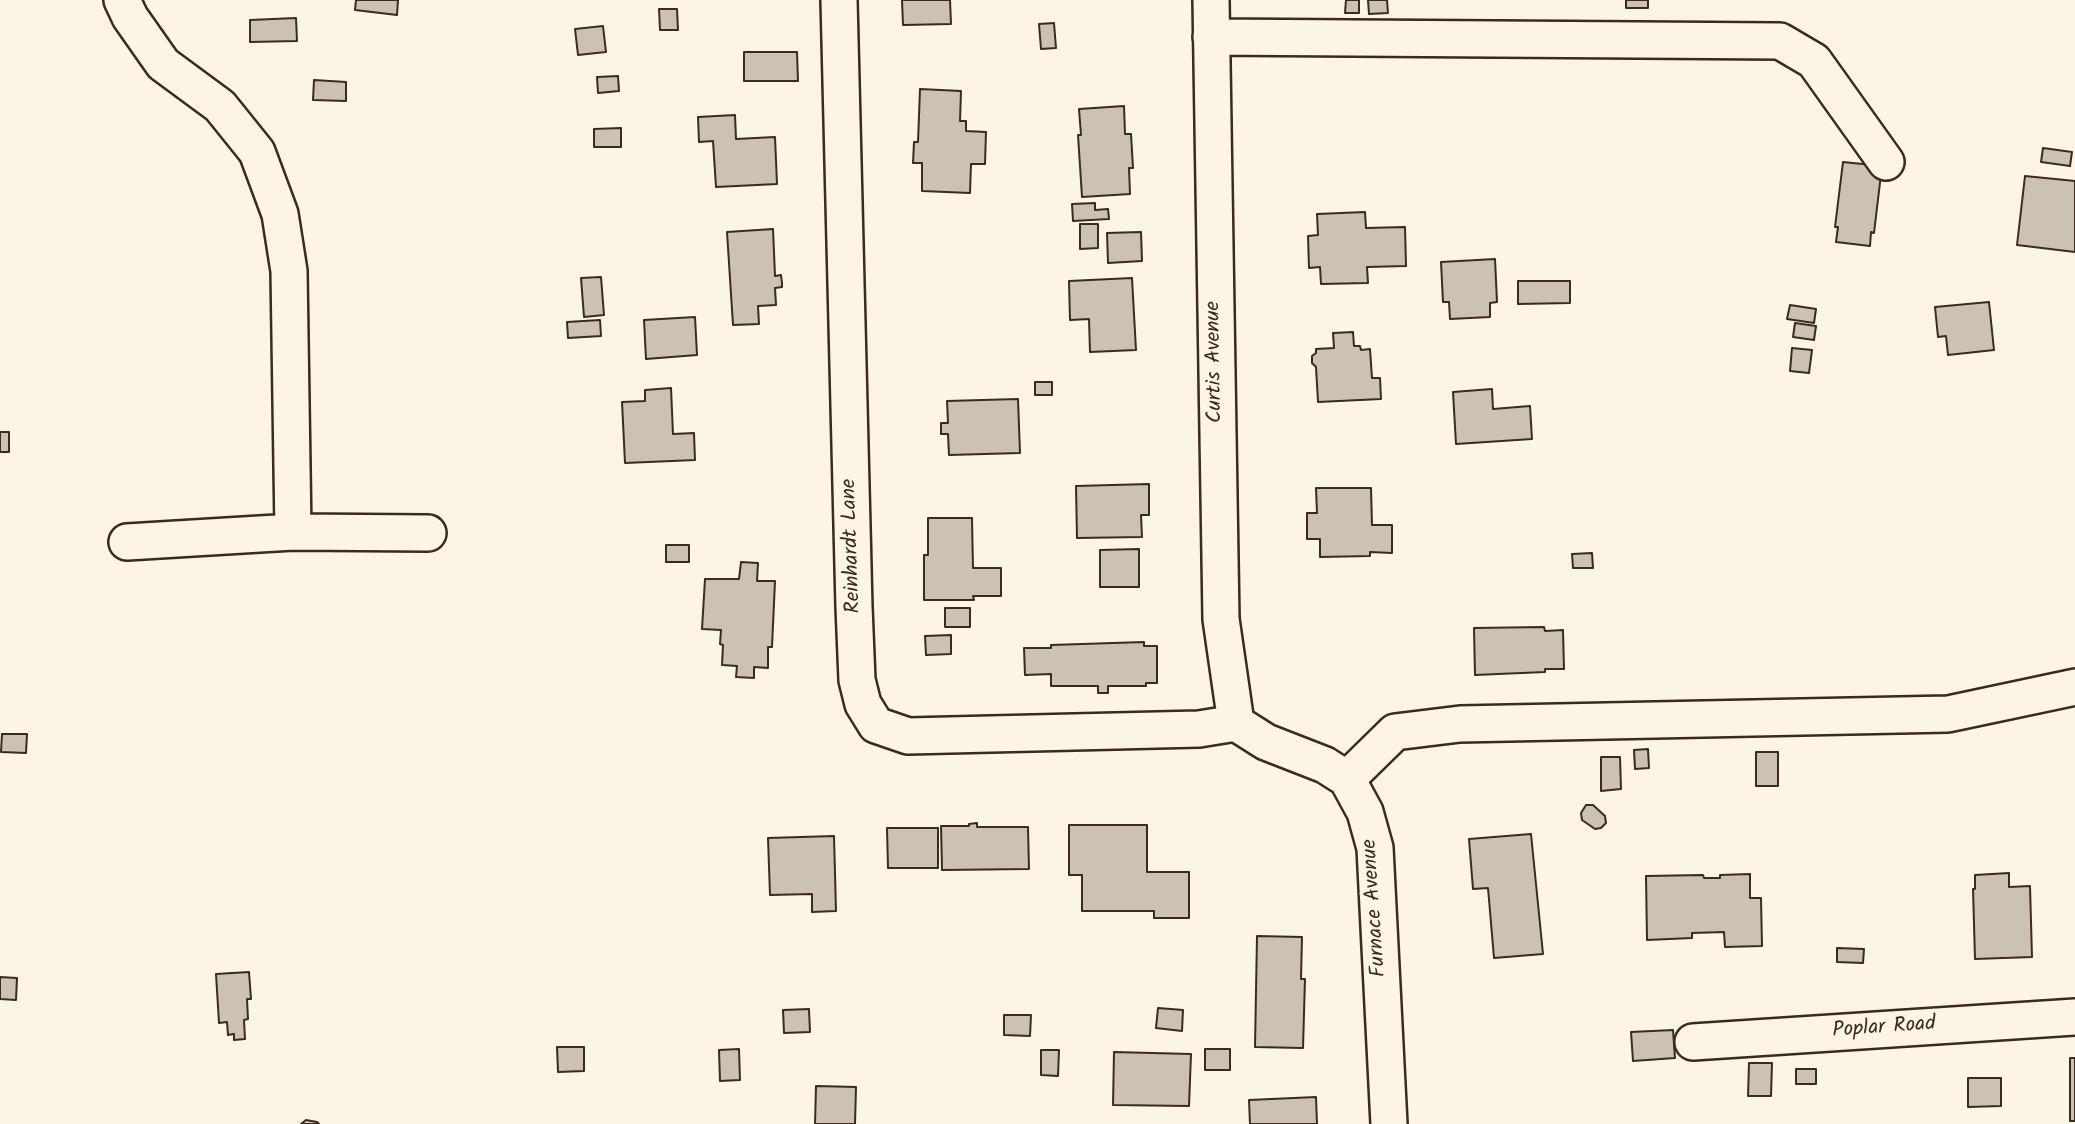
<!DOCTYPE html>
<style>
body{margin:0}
canvas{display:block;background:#fcf5e5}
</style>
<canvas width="2075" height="1124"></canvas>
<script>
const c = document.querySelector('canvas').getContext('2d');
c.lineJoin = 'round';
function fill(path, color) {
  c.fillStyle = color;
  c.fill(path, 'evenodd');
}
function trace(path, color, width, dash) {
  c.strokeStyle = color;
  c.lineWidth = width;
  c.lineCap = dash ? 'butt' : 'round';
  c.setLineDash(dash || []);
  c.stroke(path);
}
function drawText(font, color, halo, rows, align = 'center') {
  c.font = font + ' Kalam,sans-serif';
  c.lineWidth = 7;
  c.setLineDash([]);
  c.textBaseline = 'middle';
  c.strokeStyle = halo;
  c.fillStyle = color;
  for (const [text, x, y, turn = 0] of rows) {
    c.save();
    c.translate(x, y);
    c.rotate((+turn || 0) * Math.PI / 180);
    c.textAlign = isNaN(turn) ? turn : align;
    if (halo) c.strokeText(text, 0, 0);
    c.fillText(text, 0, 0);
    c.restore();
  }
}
const building = new Path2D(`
 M 356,0 L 398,0 L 397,15 L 355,10 Z
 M 902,0 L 950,0 L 951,24 L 903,25 Z
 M 1346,0 L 1359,0 L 1359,13 L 1345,13 Z
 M 1368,0 L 1387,0 L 1388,13 L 1369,14 Z
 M 1626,0 L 1648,0 L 1648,8 L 1626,8 Z
 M 659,9 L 677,9 L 678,30 L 660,30 Z
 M 296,18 L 297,41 L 250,42 L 250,20 Z
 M 1054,23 L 1056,48 L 1041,49 L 1039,24 Z
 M 603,26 L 606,52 L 578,55 L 575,29 Z
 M 744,52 L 797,52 L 798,81 L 744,81 Z
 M 618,76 L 619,91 L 598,93 L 597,77 Z
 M 314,80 L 346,82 L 346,101 L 313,100 Z
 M 920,89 L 961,91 L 960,121 L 966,121 L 966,131 L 986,132 L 985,164 L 971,164 L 970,193 L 922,191 L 922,163 L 913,163 L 914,142 L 918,142 Z
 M 1124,106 L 1125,134 L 1131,134 L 1133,168 L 1129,168 L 1130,194 L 1082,197 L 1078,135 L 1081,135 L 1079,109 Z
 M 735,115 L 736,139 L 775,137 L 777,184 L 716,187 L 713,141 L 699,142 L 698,117 Z
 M 621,128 L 621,147 L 594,147 L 594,129 Z
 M 2043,148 L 2072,152 L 2070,166 L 2041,162 Z
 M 1843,162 L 1882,166 L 1874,233 L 1871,232 L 1870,246 L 1836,242 L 1838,227 L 1835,227 Z
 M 2025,176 L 2075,181 L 2075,252 L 2017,245 Z
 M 1095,203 L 1095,210 L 1108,209 L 1109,219 L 1073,221 L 1072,204 Z
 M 1365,212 L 1366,228 L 1405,227 L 1406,266 L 1367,267 L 1368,283 L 1321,284 L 1320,267 L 1309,268 L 1308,236 L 1318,235 L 1317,214 Z
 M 1080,224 L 1098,224 L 1098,248 L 1080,249 Z
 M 773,229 L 775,276 L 781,275 L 782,283 L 782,287 L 775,288 L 776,305 L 758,306 L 759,324 L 733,325 L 727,232 Z
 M 1141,232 L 1142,261 L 1108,263 L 1107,233 Z
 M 1495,259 L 1497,302 L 1490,303 L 1490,317 L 1450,319 L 1449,302 L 1443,302 L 1441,262 Z
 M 601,277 L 604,315 L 584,317 L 581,278 Z
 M 1132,278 L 1136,350 L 1090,352 L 1089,319 L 1070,320 L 1069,281 Z
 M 1518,281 L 1570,281 L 1570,303 L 1518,304 Z
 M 1989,302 L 1994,350 L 1948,355 L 1946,336 L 1938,337 L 1935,307 Z
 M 1790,305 L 1816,309 L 1814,323 L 1787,319 Z
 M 695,317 L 697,355 L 646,359 L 644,320 Z
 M 600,320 L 601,336 L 568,338 L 567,322 Z
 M 1795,323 L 1816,326 L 1814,340 L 1793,337 Z
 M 1353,332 L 1354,346 L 1360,346 L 1361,350 L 1370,349 L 1372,378 L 1380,378 L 1381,399 L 1318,402 L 1316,367 L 1312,363 L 1312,356 L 1316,353 L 1316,349 L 1334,348 L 1333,333 Z
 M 1792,348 L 1812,350 L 1809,373 L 1790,371 Z
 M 1035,382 L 1052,382 L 1052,395 L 1035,395 Z
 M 671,388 L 673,434 L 694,433 L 695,460 L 625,463 L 622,402 L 645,401 L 645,390 Z
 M 1492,389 L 1493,409 L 1530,406 L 1532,439 L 1456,444 L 1453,392 Z
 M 1018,399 L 1020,453 L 949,455 L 948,434 L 941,434 L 941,423 L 948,423 L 947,401 Z
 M 0,432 L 9,432 L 9,452 L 0,452 Z
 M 1149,484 L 1149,515 L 1141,515 L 1142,537 L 1077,538 L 1076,486 Z
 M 1316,488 L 1371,488 L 1372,525 L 1392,525 L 1392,553 L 1370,552 L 1370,556 L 1320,557 L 1320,539 L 1307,539 L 1307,513 L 1317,513 Z
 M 928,518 L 972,518 L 973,568 L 1001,568 L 1001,596 L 973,596 L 974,600 L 924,600 L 924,555 L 928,555 Z
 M 666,545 L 689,545 L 689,562 L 666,562 Z
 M 1139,549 L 1139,587 L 1100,587 L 1100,550 Z
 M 1592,553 L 1593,568 L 1573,568 L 1572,554 Z
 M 741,562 L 758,563 L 757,581 L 775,581 L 772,647 L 768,647 L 768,668 L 754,667 L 754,678 L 736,677 L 737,666 L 722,665 L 723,645 L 720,644 L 721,630 L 702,629 L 705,579 L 739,579 Z
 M 945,608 L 970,608 L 970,627 L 945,627 Z
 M 1544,627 L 1545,631 L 1563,630 L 1564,669 L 1545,669 L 1545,672 L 1475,675 L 1474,628 Z
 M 951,635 L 951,654 L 926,655 L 925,636 Z
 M 1144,642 L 1144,646 L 1157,646 L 1157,683 L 1146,683 L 1146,686 L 1108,686 L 1108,693 L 1098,693 L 1098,686 L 1051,686 L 1051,674 L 1025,675 L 1024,648 L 1051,648 L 1051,645 Z
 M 2,734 L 27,734 L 26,753 L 1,752 Z
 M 1648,749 L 1649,768 L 1635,769 L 1634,750 Z
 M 1756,752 L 1778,752 L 1778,786 L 1756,786 Z
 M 1601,757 L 1620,757 L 1621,789 L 1601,791 Z
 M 1586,805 L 1593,805 L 1605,816 L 1606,823 L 1601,828 L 1595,829 L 1582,820 L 1581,813 Z
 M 977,823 L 977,827 L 1028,827 L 1029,869 L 942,870 L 941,826 L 969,826 L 969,824 Z
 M 1069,825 L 1147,825 L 1147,872 L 1189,872 L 1189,918 L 1154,918 L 1154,911 L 1082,911 L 1082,875 L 1069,875 Z
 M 887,828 L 938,828 L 938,868 L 888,868 Z
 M 1531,834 L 1543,954 L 1494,958 L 1488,888 L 1473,889 L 1469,839 Z
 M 834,836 L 836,911 L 812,912 L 812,894 L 770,895 L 768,838 Z
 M 2009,873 L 2009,887 L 2030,886 L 2032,957 L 1975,959 L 1973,889 L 1975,889 L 1975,875 Z
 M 1750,874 L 1750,898 L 1761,898 L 1762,946 L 1725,947 L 1724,932 L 1692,933 L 1692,938 L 1647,940 L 1646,876 L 1703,875 L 1704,878 L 1720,878 L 1720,875 Z
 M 1257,936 L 1302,937 L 1301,979 L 1305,979 L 1303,1048 L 1255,1047 Z
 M 1837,948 L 1864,949 L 1863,963 L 1837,962 Z
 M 249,972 L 251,999 L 247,999 L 248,1019 L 244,1020 L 245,1039 L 234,1040 L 234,1034 L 228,1035 L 227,1022 L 219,1023 L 216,974 Z
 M 0,977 L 17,978 L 16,1000 L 0,999 Z
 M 1158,1008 L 1183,1010 L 1182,1031 L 1156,1028 Z
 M 809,1009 L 810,1032 L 784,1033 L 783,1010 Z
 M 1004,1015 L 1031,1015 L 1030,1036 L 1004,1035 Z
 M 1673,1030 L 1675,1058 L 1633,1061 L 1631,1032 Z
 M 557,1047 L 584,1047 L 584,1071 L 558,1072 Z
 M 739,1049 L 740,1080 L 720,1081 L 719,1050 Z
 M 1205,1049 L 1230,1049 L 1230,1070 L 1205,1070 Z
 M 1041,1050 L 1059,1050 L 1058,1076 L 1041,1075 Z
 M 1114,1052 L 1191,1054 L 1189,1106 L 1113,1105 Z
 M 2070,1058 L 2075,1058 L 2075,1121 L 2070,1121 Z
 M 1749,1063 L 1772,1063 L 1771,1096 L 1748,1096 Z
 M 1796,1069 L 1816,1069 L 1816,1084 L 1796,1084 Z
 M 1968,1078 L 2001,1078 L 2001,1106 L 1968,1107 Z
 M 816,1086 L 856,1087 L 855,1124 L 815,1124 Z
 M 1316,1097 L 1317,1124 L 1250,1124 L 1249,1100 Z
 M 306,1120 L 317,1122 L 319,1124 L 301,1124 Z`);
fill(building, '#ccc2b3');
trace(building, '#3b2a1e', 2);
const minor = new Path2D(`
 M 122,0 L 130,17 L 163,64 L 220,106 L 257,152 L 280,214 L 289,271 L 293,532
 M 839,0 L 854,607 L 857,680 L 863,704 L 876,725 L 908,736 L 1199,729 L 1236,723
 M 1211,0 L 1221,619 L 1236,723
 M 1211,37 L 1780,41 L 1814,61 L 1886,162
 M 127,542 L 293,532 L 428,533
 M 1236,723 L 1266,742 L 1325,765 L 1347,779 L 1365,812 L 1375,848 L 1389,1124
 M 1347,779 L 1395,732 L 1460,724 L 1948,714 L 2075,687
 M 1693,1042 L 2075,1017`);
trace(minor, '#3b2a1e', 40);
trace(minor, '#fcf5e5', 35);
drawText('21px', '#3b2a1e', '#fcf5e5', [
 ["Curtis Avenue",1216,362,-91],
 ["Reinhardt Lane",853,546,-92],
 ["Furnace Avenue",1376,908,-94],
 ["Poplar Road",1884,1029,-4]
]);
</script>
